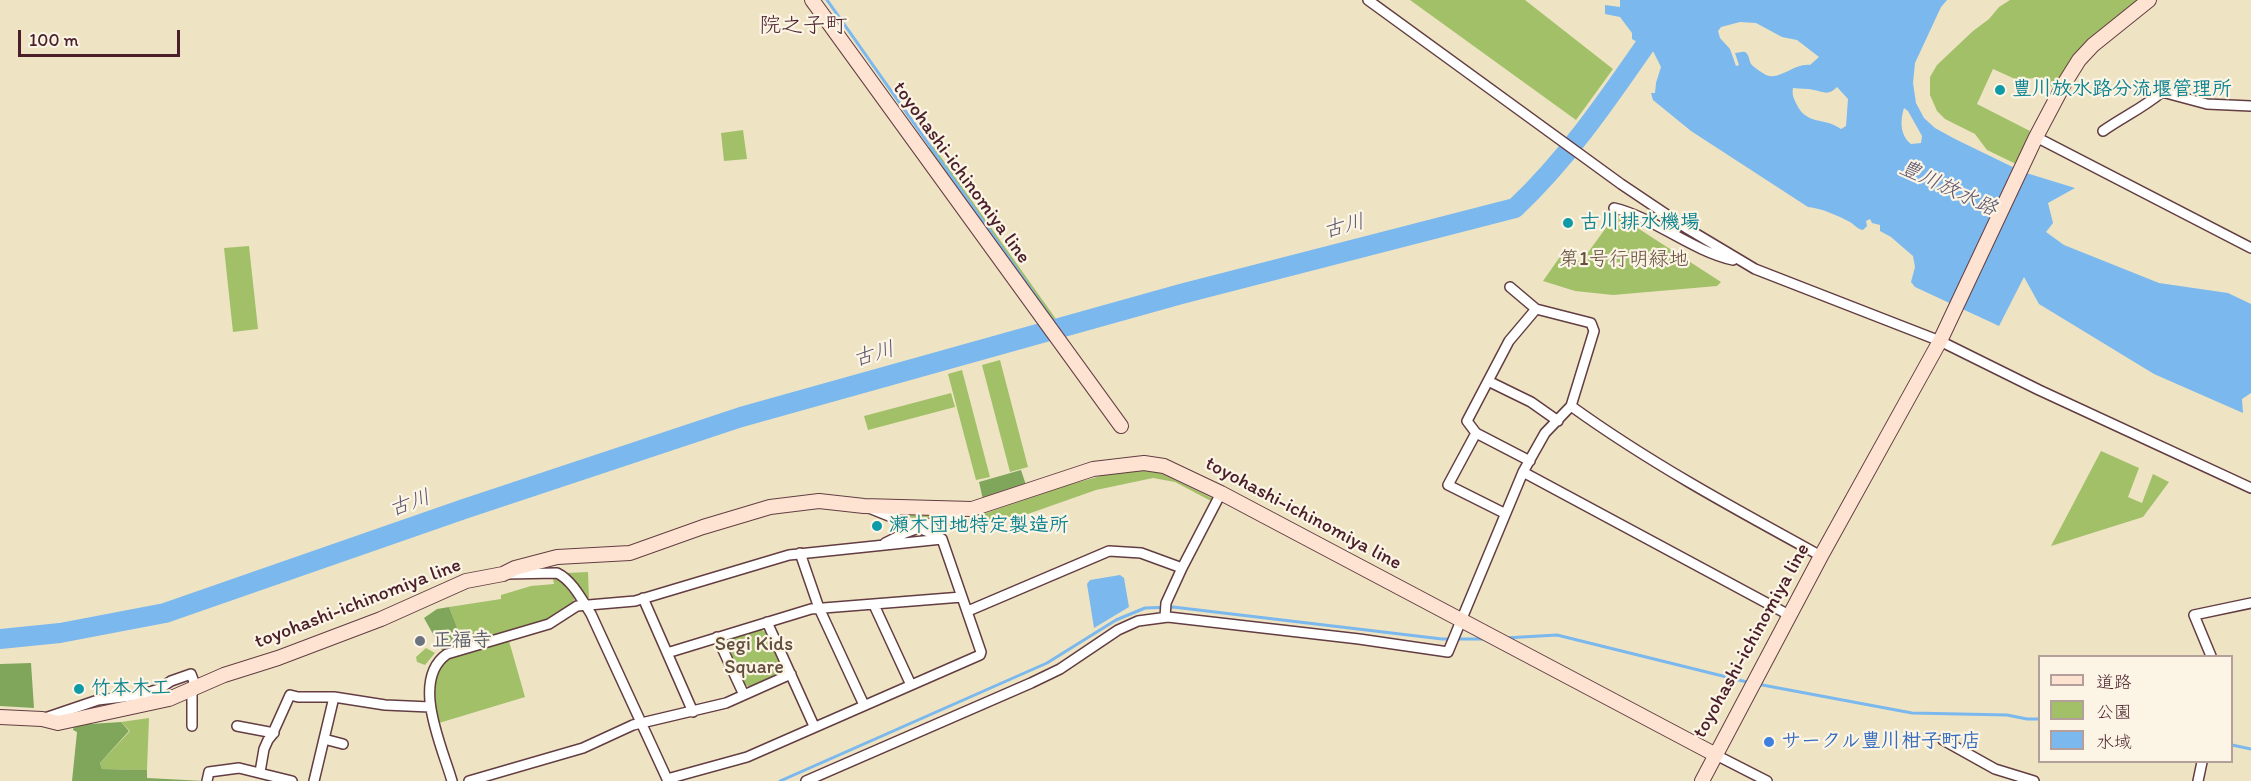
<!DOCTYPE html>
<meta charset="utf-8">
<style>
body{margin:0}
#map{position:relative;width:2251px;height:781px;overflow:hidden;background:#eee4c4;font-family:Itim,"Klee One",sans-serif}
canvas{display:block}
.legend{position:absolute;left:2038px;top:655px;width:195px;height:108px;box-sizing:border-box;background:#fcf5e5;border:2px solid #b59f9b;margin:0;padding:8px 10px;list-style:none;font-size:18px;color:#4a1f2b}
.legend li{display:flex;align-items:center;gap:12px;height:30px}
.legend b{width:30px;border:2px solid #b59f9b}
.scale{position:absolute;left:18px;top:30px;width:162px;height:27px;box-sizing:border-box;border:3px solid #4a1f2b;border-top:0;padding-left:8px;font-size:18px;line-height:21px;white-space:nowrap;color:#4a1f2b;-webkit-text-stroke:4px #fcf5e5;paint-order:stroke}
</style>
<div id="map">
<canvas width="2251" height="781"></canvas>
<ul class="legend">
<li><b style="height:8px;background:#fee3d2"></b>道路</li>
<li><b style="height:16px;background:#a1c068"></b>公園</li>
<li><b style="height:16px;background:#7bb8ee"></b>水域</li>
</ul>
<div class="scale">100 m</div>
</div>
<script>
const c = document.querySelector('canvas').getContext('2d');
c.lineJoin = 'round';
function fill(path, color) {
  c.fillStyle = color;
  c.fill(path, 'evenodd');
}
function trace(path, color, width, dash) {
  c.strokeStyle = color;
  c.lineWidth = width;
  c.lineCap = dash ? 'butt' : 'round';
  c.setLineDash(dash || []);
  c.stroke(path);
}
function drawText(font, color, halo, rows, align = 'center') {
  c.font = font + ' Itim,"Klee One",sans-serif';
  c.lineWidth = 4.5;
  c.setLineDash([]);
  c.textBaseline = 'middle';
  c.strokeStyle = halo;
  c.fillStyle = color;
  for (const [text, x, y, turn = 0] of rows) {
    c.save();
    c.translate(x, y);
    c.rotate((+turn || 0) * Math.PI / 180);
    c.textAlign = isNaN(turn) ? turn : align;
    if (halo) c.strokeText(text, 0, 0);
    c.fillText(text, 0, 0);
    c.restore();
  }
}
fill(new Path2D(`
 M 1410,0 L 1525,0 L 1613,69 L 1576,120 Z
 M 2010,0 L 2143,0 L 2079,51 L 2052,87 L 2038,77 L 2028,79 L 2024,83 L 1993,69 L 1977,104 L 2030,131 L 2016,164 L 1987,150 L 1975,134 L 1945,119 L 1937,111 L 1930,95 L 1930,77 L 1937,65 L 1973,31 L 1989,19 L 1999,7 Z
 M 743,130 L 747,159 L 724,161 L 721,133 Z
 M 931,143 L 1056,319 L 1051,320 L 928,150 Z
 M 1616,214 L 1721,282 L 1717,286 L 1613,295 L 1575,291 L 1543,281 L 1564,251 L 1581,262 Z
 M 249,246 L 258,329 L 233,332 L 224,248 Z
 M 1000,360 L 1028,467 L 1010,472 L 982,365 Z
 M 962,370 L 990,477 L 976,480 L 948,374 Z
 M 951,393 L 955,407 L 868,430 L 864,416 Z
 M 2101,451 L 2139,468 L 2128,497 L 2142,503 L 2153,474 L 2169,482 L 2143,517 L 2051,546 Z
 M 1150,468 L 1212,498 L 1211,501 L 1175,482 L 1153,478 L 1096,490 L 1025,515 L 946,529 L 945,527 L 1068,485 L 1108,474 Z
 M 884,510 L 949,511 L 919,524 Z
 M 588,572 L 589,599 L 566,573 Z
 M 558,578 L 575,598 L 573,602 L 552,619 L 464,645 L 449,607 L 501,599 L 501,595 L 531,586 L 554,584 L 553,579 Z
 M 760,629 L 767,633 L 783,667 L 780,674 L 751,687 L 742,684 L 724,646 L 729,638 Z
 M 509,641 L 525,697 L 439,723 C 419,654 454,655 509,641 Z
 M 426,648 L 435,653 L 425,665 L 417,662 L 416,657 Z
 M 149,718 L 147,770 L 102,769 L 100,763 L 130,731 L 121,722 Z`), '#a1c068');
fill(new Path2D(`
 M 1021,470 L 1027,488 L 984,504 L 979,482 Z
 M 449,607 L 464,645 L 443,652 L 424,618 L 437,609 Z
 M 31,663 L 34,708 L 0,706 L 0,664 Z
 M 121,722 L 129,731 L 100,763 L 102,769 L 147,770 L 147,778 L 205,781 L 72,781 L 77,732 L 73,730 L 74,725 Z`), '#80a65c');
fill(new Path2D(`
 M 1620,0 L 1947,0 L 1941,7 L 1915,63 L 1913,83 L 1916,103 L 1924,118 L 1935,128 L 1955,139 L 2023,172 L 2075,188 L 2048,203 L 2053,223 L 2046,232 L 2064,245 L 2159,283 L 2228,293 L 2251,304 L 2251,393 L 2242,399 L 2243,413 L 2154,374 L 2039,304 L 2024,277 L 1999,326 L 1915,287 L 1911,282 L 1915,267 L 1913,256 L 1891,237 L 1880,231 L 1880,225 L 1872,223 L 1870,219 L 1866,221 L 1867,226 L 1863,230 C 1857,229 1855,225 1850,222 C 1839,216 1821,208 1808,207 L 1691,131 L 1653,100 L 1651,93 L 1655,93 L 1656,83 L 1661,67 L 1653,51 L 1632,39 L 1632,33 L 1620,17 L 1605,14 L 1605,5 L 1620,7 ZM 1740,22 L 1756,23 L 1782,37 L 1797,40 L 1819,57 L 1810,65 C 1794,63 1780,81 1766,75 C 1764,74 1753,67 1751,64 C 1749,60 1749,54 1745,52 C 1742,51 1738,53 1735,53 L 1739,65 L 1736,66 L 1730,49 L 1720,38 L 1718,31 L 1721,27 ZM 1837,87 L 1848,99 L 1846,126 L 1841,129 C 1825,117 1806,126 1796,103 C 1793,97 1792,94 1793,88 C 1800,89 1807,88 1814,90 C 1824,92 1828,96 1837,87 ZM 1904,108 L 1908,111 L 1922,136 L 1921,143 L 1911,144 C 1900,135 1900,121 1904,108 Z
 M 1120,575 L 1124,578 L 1129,607 L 1094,628 L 1087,584 L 1090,580 Z`), '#7bb8ee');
trace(new Path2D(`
 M 827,0 L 1059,329
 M 1505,638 L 1557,635 L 1751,683
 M 1757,684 L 1912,713 L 2007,715 L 2027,719 L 2040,719
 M 2232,745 L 2251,749
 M 780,781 L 1047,663 L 1116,620 L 1145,608 L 1173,607 L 1442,639 L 1487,639`), '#7bb8ee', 3);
trace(new Path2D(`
 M 0,639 L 60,633 L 165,613 L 464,509 L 741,417 L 1181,294 L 1515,208 C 1579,148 1626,71 1677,0`), '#7bb8ee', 20);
const minor = new Path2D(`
 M 1368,0 L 1621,184 L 1688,229 L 1755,269 L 1940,341 L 2039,390 L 2251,488
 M 2103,131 C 2123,117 2143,108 2162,92 L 2207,104 L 2251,106
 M 2036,137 L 2251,248
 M 1614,208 C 1653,217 1692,251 1733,260
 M 1488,381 L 1531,402 L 1558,421
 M 1571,406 C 1650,463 1735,509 1821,556
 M 1476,433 L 1448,485 L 1504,513
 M 1530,461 L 1476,433 L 1467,421 L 1509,341 L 1536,309
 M 1523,472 L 1789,615
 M 885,543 L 905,533 L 964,511
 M 800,553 L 819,608 L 864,705
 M 505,574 L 557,573 C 572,580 582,600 591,614 L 668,781
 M 643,598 L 693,712
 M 874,605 L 911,685
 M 968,611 L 1109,551 L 1141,553 L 1182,568
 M 1165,617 L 1166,603 L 1182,568 L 1221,493
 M 767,622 L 814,726
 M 717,637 L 744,695
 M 667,653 L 811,609 L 962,597
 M 2211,656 L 2194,615 L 2251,603
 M 42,719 L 98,700 L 140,695 L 159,689 L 171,681 L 191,674 L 194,682 L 192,688 L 192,726
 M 237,726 L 274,733
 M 324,739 L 343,744
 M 1943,740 L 1995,769 L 2034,781
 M 1716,755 L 1767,781
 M 260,772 L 264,749 L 268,740 L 272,735 L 290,695 L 298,697 L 334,697
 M 667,779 L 747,757 L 980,655 L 981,652 L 942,539 L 931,533 L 869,508
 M 207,781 L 209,772 L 239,768 L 292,781
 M 314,781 L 334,697 L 385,705 L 430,707
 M 452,781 C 442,746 410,680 447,654 L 549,624 L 577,606 L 635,601 L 789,555 L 942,539
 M 469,781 L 583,748 L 633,725 L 726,703 L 791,674
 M 806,781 L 1031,683 L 1060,669 L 1118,630 L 1138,621 L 1168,617 L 1359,639 L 1448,652 L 1523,472 L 1545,433 L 1571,406 L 1594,331 L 1591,323 L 1536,309 L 1510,287
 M 2198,781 L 2202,762`);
const secondary = new Path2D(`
 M 812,0 L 1121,426
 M 0,717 L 42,719 L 58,723 L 169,699 L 224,675 L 278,658 L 381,619 L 466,581 L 503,574 L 515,568 L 557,557 L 630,553 L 703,527 L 770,507 L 819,501 L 864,506 L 972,509 L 1093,469 L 1144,463 L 1164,466 L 1221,493 L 1716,755
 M 1702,781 L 1821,556 L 1940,341 L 2036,137 L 2064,84 L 2079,60 L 2093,45 L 2149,0`);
trace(minor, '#633d42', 12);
trace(secondary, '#633d42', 16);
trace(minor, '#fff', 9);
trace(secondary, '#fee3d2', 14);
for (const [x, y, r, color] of [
 [2000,90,6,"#0f9aa8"],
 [1568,223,6,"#0f9aa8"],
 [877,526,6,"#0f9aa8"],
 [420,641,6,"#6b7280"],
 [79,689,6,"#0f9aa8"],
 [1769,742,6,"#3f7fe0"]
]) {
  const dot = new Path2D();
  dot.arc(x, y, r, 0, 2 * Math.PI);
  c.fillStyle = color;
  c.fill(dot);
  trace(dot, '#fcf5e5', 2);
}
drawText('bold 20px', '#0d838f', '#fcf5e5', [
 ["豊川放水路分流堰管理所",2012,90],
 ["古川排水機場",1580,223],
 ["瀬木団地特定製造所",889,526],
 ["竹本木工",91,689]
], 'left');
drawText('20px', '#4a1f2b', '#fcf5e5', [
 ["toyohashi-ichinomiya line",961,173,54],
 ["toyohashi-ichinomiya line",1303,514,28],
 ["toyohashi-ichinomiya line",358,604,-21],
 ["toyohashi-ichinomiya line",1752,641,-61]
]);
drawText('20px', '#644f3d', '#fcf5e5', [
 ["第1号行明緑地",1624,260],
 ["Segi Kids",754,645],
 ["Square",754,668]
]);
drawText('bold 20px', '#5b616d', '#fcf5e5', [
 ["正福寺",432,641]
], 'left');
drawText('bold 20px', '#366cbe', '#fcf5e5', [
 ["サークル豊川柑子町店",1781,742]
], 'left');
drawText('italic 21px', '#5b556f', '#fcf5e5', [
 ["豊川放水路",1948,189,25],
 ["古川",1344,227,-14],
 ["古川",874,355,-16],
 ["古川",410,504,-19]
]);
drawText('22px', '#4a1f2b', '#fcf5e5', [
 ["院之子町",803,26]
]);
</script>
